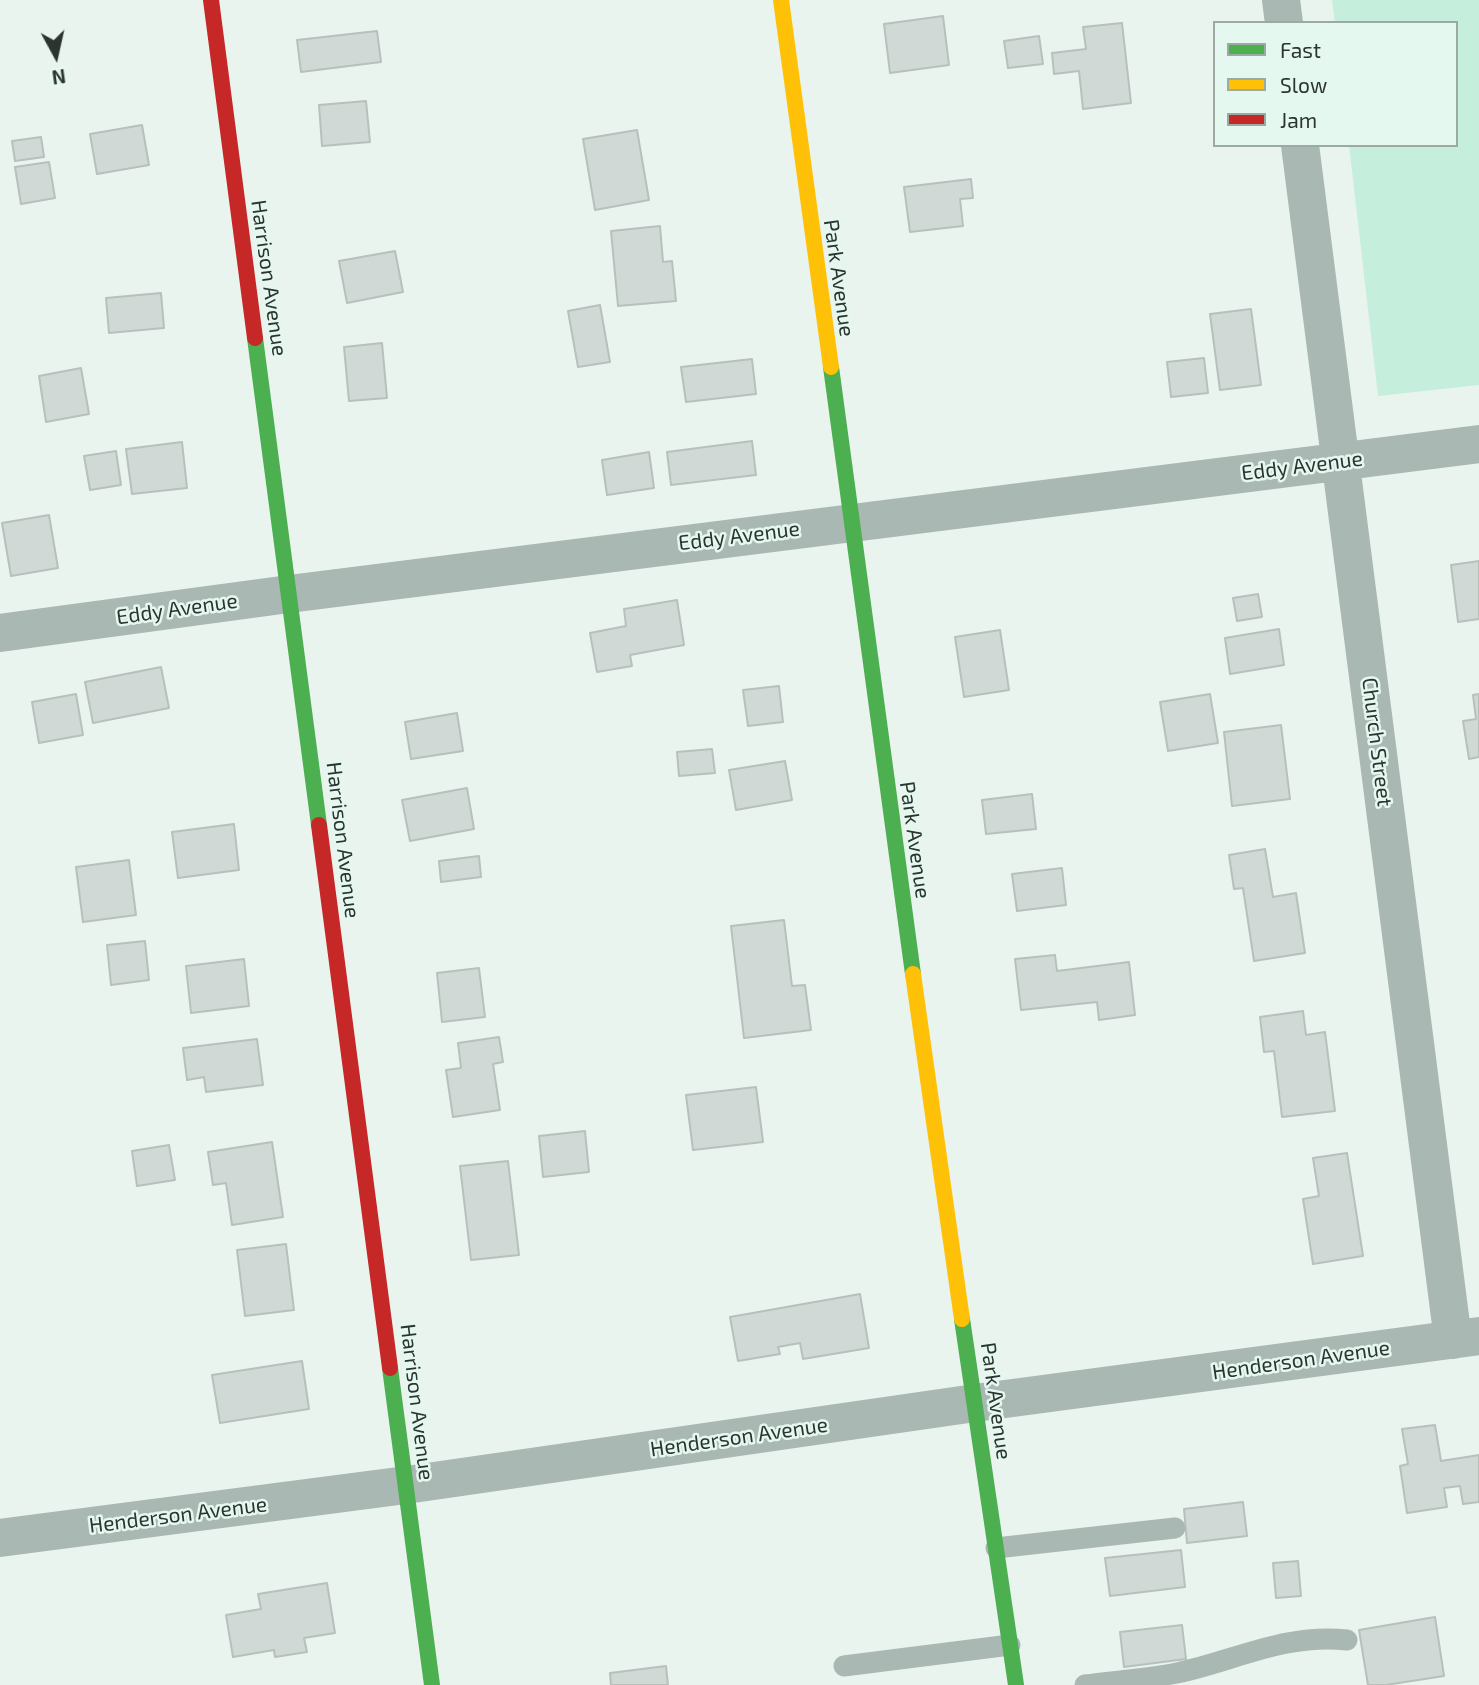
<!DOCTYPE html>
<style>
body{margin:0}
#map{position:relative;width:1479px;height:1685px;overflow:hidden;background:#e9f4ef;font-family:"Exo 2",sans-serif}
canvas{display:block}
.legend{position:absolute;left:1213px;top:21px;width:245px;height:126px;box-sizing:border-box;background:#e5f8f0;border:2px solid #9baaa3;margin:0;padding:9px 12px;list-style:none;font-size:21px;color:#2c3430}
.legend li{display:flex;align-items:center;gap:14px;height:35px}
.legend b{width:35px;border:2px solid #9baaa3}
.north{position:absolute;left:21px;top:21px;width:70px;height:70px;-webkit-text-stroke:5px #e5f8f0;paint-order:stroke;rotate:172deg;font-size:19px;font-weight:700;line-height:28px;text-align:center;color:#2c3430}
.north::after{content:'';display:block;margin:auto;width:24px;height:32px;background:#2c3430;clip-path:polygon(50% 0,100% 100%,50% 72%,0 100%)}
</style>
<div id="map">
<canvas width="1479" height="1685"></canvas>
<ul class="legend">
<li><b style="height:9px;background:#4caf50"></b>Fast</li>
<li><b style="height:9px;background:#ffc107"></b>Slow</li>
<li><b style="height:9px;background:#c62828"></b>Jam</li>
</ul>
<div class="north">N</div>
</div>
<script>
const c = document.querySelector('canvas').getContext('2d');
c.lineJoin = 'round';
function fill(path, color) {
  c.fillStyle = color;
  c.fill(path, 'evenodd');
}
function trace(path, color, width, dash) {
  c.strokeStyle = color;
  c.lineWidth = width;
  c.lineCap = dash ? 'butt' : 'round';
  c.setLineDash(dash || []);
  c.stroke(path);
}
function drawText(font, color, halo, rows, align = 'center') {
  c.font = font + ' "Exo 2",sans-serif';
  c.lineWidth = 5;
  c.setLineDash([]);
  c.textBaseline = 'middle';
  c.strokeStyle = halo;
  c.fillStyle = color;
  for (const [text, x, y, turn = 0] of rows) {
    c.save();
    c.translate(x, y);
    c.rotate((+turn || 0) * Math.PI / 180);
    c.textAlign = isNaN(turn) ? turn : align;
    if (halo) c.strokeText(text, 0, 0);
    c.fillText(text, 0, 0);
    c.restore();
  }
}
fill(new Path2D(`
 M 1332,0 L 1479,0 L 1479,385 L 1378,396 L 1349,145 L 1456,145 L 1456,23 L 1335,23 Z`), '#c5eedd');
const building = new Path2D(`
 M 943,16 L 949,65 L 890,73 L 884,24 Z
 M 1122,23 L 1131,103 L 1083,109 L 1079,71 L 1054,74 L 1052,53 L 1086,49 L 1083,27 Z
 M 377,31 L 381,62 L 301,72 L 297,40 Z
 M 1039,36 L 1043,64 L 1008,68 L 1004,41 Z
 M 366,101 L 370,142 L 322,146 L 319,105 Z
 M 142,125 L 149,165 L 97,174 L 90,134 Z
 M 637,130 L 649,200 L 595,210 L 583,139 Z
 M 41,137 L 44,157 L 15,161 L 12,141 Z
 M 49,162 L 55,198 L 21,204 L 15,167 Z
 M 971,179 L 973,198 L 960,199 L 963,226 L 910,232 L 904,187 Z
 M 660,226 L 663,262 L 672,261 L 676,301 L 618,306 L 611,231 Z
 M 395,251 L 403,292 L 347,303 L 339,261 Z
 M 161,293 L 164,328 L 109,333 L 106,298 Z
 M 600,305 L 610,362 L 578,367 L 568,311 Z
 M 1251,309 L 1261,385 L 1220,390 L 1210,314 Z
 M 382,343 L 387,398 L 349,401 L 344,347 Z
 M 1204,358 L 1208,393 L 1171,397 L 1167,362 Z
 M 752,359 L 756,394 L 686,402 L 681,367 Z
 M 81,368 L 89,414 L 46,422 L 39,376 Z
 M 752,441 L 756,475 L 671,485 L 667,452 Z
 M 182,442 L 187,488 L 132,494 L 126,449 Z
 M 116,451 L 121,485 L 90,490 L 84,456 Z
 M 649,452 L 654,488 L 607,495 L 602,460 Z
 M 49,515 L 58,568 L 11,576 L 2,523 Z
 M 1479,561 L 1479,619 L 1458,622 L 1451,565 Z
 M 1258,594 L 1262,617 L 1237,621 L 1233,598 Z
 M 677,600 L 684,645 L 630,655 L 632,666 L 597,672 L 590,633 L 626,626 L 624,609 Z
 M 1279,629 L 1284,665 L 1230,674 L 1225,638 Z
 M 1000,630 L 1009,690 L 964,697 L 955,637 Z
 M 161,667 L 169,708 L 93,723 L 85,682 Z
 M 779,686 L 783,722 L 748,726 L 743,690 Z
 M 76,694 L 83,735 L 39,743 L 32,702 Z
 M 1210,694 L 1218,743 L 1168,751 L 1160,702 Z
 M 1479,694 L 1479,757 L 1469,759 L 1463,721 L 1476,719 L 1473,695 Z
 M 457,713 L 463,751 L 411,759 L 405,722 Z
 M 1281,725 L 1290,799 L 1232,806 L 1224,732 Z
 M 712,749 L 715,773 L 679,776 L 677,752 Z
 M 785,761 L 792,800 L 736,810 L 729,770 Z
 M 467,788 L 474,829 L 410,841 L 402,800 Z
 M 1032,794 L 1036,829 L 986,834 L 982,800 Z
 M 234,824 L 239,870 L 178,878 L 172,832 Z
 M 1265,849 L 1273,897 L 1296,893 L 1305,953 L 1254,961 L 1243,888 L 1234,889 L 1229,855 Z
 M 479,856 L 481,877 L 441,882 L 439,861 Z
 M 129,860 L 136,915 L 83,922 L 76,867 Z
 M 1062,868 L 1066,905 L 1017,911 L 1012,874 Z
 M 784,920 L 792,986 L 805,985 L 811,1030 L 744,1038 L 731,926 Z
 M 145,941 L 149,980 L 111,985 L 107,945 Z
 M 1055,955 L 1057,971 L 1129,962 L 1135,1015 L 1099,1020 L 1097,1002 L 1021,1010 L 1015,959 Z
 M 244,959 L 249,1006 L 191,1013 L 186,966 Z
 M 479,968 L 485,1017 L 442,1022 L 437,973 Z
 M 1303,1011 L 1306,1035 L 1325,1032 L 1335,1111 L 1282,1117 L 1274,1051 L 1264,1052 L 1260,1017 Z
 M 499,1037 L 503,1062 L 493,1064 L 500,1110 L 453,1117 L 446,1070 L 461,1068 L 458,1043 Z
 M 257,1039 L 263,1085 L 206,1092 L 204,1077 L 187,1080 L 183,1048 Z
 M 756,1087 L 763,1142 L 693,1150 L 686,1095 Z
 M 585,1131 L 589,1172 L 543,1177 L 539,1136 Z
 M 272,1142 L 283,1217 L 232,1225 L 226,1183 L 213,1185 L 208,1152 Z
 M 169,1145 L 175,1180 L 137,1186 L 132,1151 Z
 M 1347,1153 L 1363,1256 L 1313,1264 L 1303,1199 L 1319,1196 L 1313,1158 Z
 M 508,1161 L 519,1255 L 471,1260 L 460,1166 Z
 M 286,1244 L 294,1310 L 245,1316 L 237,1250 Z
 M 860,1294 L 869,1348 L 803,1359 L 800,1343 L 778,1347 L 780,1354 L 738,1361 L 730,1317 Z
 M 302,1361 L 309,1409 L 220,1423 L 212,1375 Z
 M 1435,1425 L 1441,1461 L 1479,1455 L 1479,1502 L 1463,1504 L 1460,1486 L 1444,1488 L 1447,1507 L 1407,1513 L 1400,1466 L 1408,1464 L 1402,1429 Z
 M 1243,1502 L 1247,1536 L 1187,1543 L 1184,1509 Z
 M 1181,1550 L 1185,1587 L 1110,1596 L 1105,1558 Z
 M 1298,1561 L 1301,1596 L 1276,1598 L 1273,1563 Z
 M 327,1583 L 335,1633 L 304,1638 L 307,1652 L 275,1657 L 274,1650 L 233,1657 L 226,1615 L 261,1609 L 258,1594 Z
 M 1435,1617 L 1444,1676 L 1386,1685 L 1368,1685 L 1359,1630 Z
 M 1182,1625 L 1186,1659 L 1124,1667 L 1120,1632 Z
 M 666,1666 L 668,1685 L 611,1685 L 610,1673 Z`);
fill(building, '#d0d9d5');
trace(building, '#b8c0bc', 2);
trace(new Path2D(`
 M 996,1548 L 1175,1528
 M 844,1666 L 1010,1645
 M 1085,1685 C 1115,1681 1147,1679 1177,1673 C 1234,1661 1286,1633 1347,1640`), '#a9b8b2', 21);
trace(new Path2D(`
 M 1281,0 L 1284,23
 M 1300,145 L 1453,1340
 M 0,633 L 289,594 L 1479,444
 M 0,1538 L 406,1485 L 975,1403 L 1479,1336`), '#a9b8b2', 38);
trace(new Path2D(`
 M 255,338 L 319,825
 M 831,367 L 913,974
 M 962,1319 L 1016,1685
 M 390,1368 L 432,1685`), '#4caf50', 16);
trace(new Path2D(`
 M 781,0 L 831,367
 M 913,974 L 962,1319`), '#ffc107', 16);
trace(new Path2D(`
 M 211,0 L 255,338
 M 319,825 L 390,1368`), '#c62828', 16);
drawText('21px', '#2c3430', '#e5f8f0', [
 ["Harrison Avenue",269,278,82],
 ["Park Avenue",839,278,82],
 ["Eddy Avenue",1302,466,-7],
 ["Eddy Avenue",739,536,-7],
 ["Eddy Avenue",177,609,-8],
 ["Church Street",1377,742,83],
 ["Harrison Avenue",343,840,83],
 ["Park Avenue",915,840,82],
 ["Henderson Avenue",1301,1360,-8],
 ["Park Avenue",996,1401,82],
 ["Harrison Avenue",417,1402,83],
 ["Henderson Avenue",739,1437,-8],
 ["Henderson Avenue",178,1515,-7]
]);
</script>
